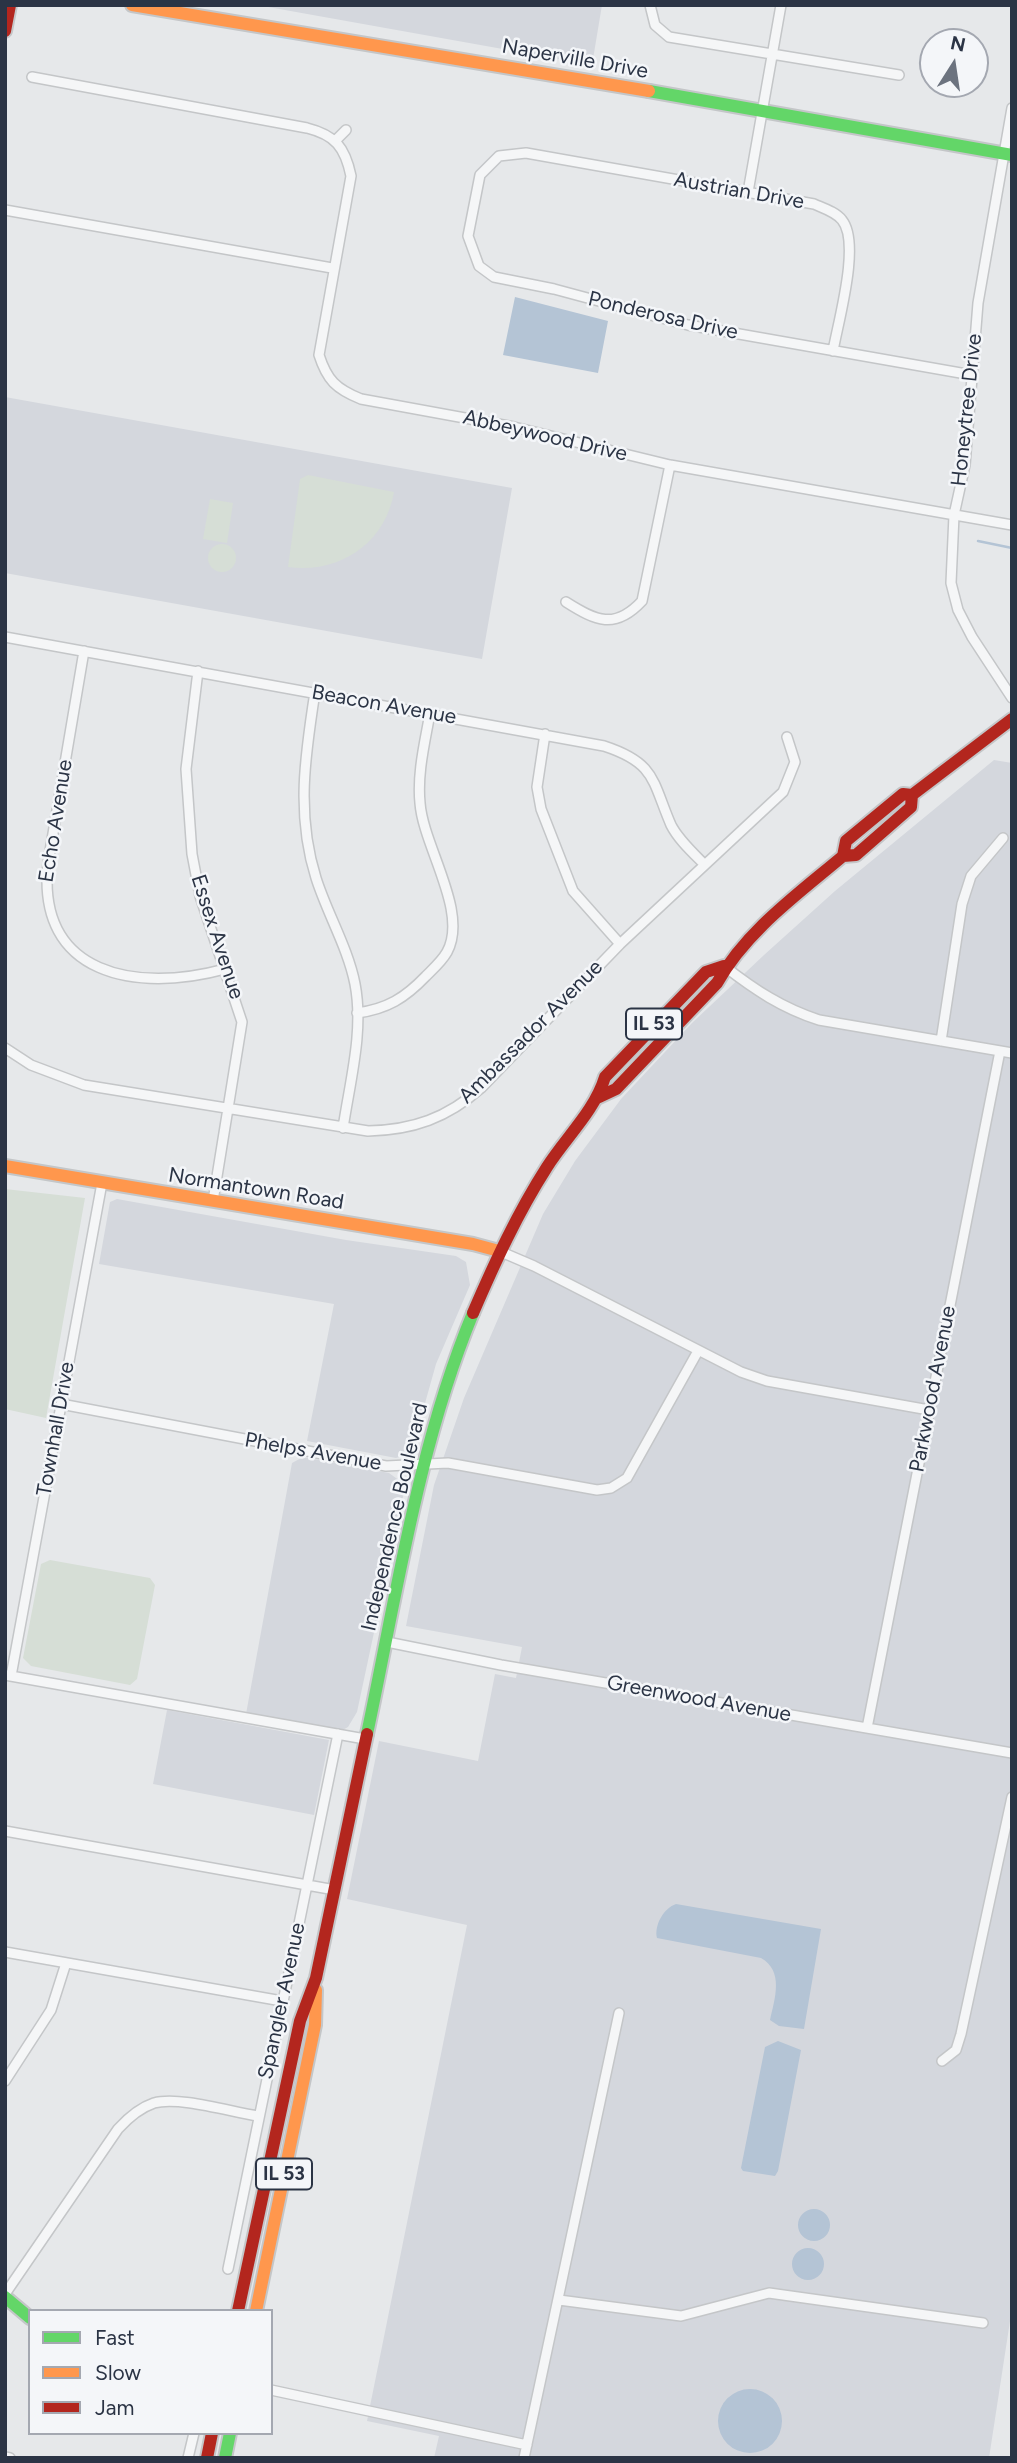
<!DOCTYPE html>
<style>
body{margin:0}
#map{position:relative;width:1017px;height:2463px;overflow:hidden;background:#e6e8ea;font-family:Figtree,sans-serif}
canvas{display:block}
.frame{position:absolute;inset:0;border:7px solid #2b3445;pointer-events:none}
.legend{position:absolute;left:28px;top:2309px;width:245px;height:126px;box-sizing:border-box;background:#f4f6f9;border:2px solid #a4a8b1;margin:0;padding:9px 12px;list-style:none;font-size:21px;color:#2b3445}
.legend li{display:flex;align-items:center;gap:14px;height:35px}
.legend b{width:35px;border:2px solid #a4a8b1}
.north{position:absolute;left:919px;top:28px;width:70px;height:70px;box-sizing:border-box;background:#f4f6f9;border:2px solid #a4a8b1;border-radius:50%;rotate:12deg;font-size:19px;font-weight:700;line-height:28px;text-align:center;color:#2b3445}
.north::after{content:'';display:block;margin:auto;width:24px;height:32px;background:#6c737f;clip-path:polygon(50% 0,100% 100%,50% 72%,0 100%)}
</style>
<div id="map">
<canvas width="1017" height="2463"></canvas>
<div class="frame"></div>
<ul class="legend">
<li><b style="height:9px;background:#63d668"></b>Fast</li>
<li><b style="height:9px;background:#ff974d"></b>Slow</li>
<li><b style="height:9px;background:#b3261e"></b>Jam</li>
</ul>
<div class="north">N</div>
</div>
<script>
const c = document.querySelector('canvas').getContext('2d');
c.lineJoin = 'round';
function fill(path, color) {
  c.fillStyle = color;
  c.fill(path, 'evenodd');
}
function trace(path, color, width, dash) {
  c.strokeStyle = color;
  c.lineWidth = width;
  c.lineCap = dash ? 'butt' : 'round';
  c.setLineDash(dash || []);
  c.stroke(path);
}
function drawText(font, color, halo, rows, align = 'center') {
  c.font = font + ' Figtree,sans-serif';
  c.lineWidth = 5;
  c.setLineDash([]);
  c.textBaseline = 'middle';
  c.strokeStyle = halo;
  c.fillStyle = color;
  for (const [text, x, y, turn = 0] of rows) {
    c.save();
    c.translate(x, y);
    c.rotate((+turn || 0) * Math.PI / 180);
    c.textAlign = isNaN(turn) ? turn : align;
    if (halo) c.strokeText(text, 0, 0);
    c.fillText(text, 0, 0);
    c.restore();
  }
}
fill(new Path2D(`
 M 257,5 L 602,5 L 592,65 Z
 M 5,397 L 512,488 L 482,659 L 5,573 Z
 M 994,760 L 1012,763 L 1012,2308 L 989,2458 L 434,2458 L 439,2436 L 367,2421 L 467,1925 L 347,1899 L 379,1741 L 478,1761 L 495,1674 L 516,1678 L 522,1647 L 406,1626 L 434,1485 L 464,1398 L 543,1214 L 575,1161 L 621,1099 L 692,1023 L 764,955 L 835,891 Z
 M 117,1199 L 346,1240 L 456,1256 L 466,1262 L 470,1285 L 436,1364 L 413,1446 L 406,1455 L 396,1458 L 307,1441 L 334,1304 L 99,1264 L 110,1202 Z
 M 303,1457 L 389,1473 L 400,1481 L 404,1492 L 357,1712 L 348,1727 L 339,1732 L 246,1714 L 292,1463 Z
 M 167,1710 L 329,1740 L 314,1815 L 153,1784 Z`), '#d4d7dd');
fill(new Path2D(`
 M 308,475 L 394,492 C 385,544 339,574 288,567 L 300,479 Z
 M 210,499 L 233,503 L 227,543 L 203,539 Z
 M208 558a14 14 0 1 1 28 0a14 14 0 1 1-28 0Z
 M 5,1189 L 85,1198 L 46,1418 L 5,1409 Z
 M 50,1560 L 150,1578 L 155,1585 L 137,1679 L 130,1685 L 31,1666 L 23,1658 L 41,1564 Z`), '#d6ded6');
fill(new Path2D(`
 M 515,297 L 608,321 L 598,373 L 503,355 Z
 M 676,1904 L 821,1929 L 804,2029 L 779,2026 L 770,2020 C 775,1998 784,1971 761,1958 L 657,1938 C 654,1925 664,1908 676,1904 Z
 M 778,2041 L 801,2050 L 778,2171 L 775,2176 L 743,2171 L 741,2168 L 765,2047 Z
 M798 2225a16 16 0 1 1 32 0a16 16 0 1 1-32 0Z
 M792 2264a16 16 0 1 1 32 0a16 16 0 1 1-32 0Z
 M718 2421a32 32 0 1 1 64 0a32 32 0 1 1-64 0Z`), '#b4c4d5');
trace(new Path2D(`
 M 978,541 L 1012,548`), '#b4c4d5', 2.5);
const street = new Path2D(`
 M 650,5 L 655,25 L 669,37 L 899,75
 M 32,77 L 307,128 C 335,135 345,147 351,176 L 319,355 C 327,380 336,389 361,399 L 514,427 L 670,465 L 1012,525
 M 1012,108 L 978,303 L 965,465 L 954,515 L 951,583 L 958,610 L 972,637 L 1012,698
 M 336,140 L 346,130
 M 748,192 L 781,5
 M 5,210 L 332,268
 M 833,351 C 838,322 861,243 842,220 C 836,212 823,208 814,204 L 526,153 L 499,156 L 480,175 L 468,236 L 479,266 L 494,277 L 554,289 L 688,325 L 972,375
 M 566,602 C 596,621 615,630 642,601 L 670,465
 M 5,637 L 604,746 C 656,763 652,781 671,825 C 678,839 692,852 703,863
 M 84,651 L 48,863 C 36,976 137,993 225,969
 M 198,671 L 186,769 L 192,854 L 200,896 L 242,1022 L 213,1201
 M 315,692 C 305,756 296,815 316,878 C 327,913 348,948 355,984 C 364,1031 350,1081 343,1128
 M 545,734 L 537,787 L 541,809 L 573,891 L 620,944
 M 724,966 C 755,990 782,1008 819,1020 L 1012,1053
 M 357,1013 C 387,1009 405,998 426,976 C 433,969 442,961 447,952 C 469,912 423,846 420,803 C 417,773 425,742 430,713
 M 941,1041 L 962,904 L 971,876 L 1003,838
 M 5,1048 L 31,1065 L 84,1085 L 368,1131 C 413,1130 447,1118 481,1088 L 620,944 L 783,792 L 795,762 L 787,737
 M 499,1251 L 534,1266 L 741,1372 L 767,1381 L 929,1410
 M 61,1404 L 386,1466 L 448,1463 L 597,1490 L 611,1488 L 627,1478 L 698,1351
 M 387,1642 L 501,1665 L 1012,1753
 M 5,1675 L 365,1739
 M 11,1676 L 102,1183
 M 867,1728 L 1000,1051
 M 5,1831 L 335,1890
 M 5,1952 L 282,2001
 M 942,2061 L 956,2050 L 961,2034 L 1012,1797
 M 5,2081 L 51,2010 L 66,1963
 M 228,2269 L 338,1734
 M 5,2294 L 118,2129 C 128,2118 139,2108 154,2103 C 179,2096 231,2112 258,2116
 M 559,2300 L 681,2316 L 769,2293 L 983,2323
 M 271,2390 L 527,2445
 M 5,2457 L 10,2458
 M 188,2458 L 194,2433
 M 524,2458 L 619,2013`);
const fast = new Path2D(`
 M 649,91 L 1012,155
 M 367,1734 C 397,1593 418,1446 473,1313
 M 5,2297 L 30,2318
 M 225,2458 L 230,2433`);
const slow = new Path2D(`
 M 132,5 L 649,91
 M 5,1166 L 473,1244 L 499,1251
 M 256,2311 L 315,2025 L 316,1990`);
const jam = new Path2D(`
 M 5,31 L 10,5
 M 843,856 L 846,841 L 903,794 L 912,795 L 1012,719
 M 599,1097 L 616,1089 L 717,983 C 746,931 798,894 843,856 L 856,855 L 911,807 L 912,795
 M 473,1313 C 495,1262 517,1214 547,1167 C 566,1137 594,1112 605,1077 L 706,972 L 724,966
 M 238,2311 L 300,2021 L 316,1978 L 367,1734
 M 207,2458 L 212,2433`);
trace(street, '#c4c6c8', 12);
trace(fast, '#c4c6c8', 16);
trace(slow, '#c4c6c8', 16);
trace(jam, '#c4c6c8', 16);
trace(street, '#f5f6f7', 9);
trace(fast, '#63d668', 12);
trace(slow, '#ff974d', 12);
trace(jam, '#b3261e', 12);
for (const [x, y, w] of [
 [654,1024,56],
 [284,2174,56]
]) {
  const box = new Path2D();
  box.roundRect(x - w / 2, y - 15.5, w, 31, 5);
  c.fillStyle = '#f4f6f9';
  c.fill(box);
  trace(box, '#2b3445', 2);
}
drawText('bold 19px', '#2b3445', null, [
 ["IL 53",654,1024],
 ["IL 53",284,2174]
]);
drawText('21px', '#2b3445', '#f4f6f9', [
 ["Naperville Drive",575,59,10],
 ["Austrian Drive",739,191,10],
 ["Ponderosa Drive",663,316,13],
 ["Honeytree Drive",967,410,-84],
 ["Abbeywood Drive",545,436,13],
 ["Beacon Avenue",384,705,10],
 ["Echo Avenue",56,821,-81],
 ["Essex Avenue",217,937,72],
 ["Ambassador Avenue",531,1032,-45],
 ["Normantown Road",256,1189,9],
 ["Parkwood Avenue",933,1389,-79],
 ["Townhall Drive",56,1429,-80],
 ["Phelps Avenue",313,1452,10],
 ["Independence Boulevard",395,1517,-77],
 ["Greenwood Avenue",699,1699,10],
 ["Spangler Avenue",282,2001,-78]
]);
</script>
